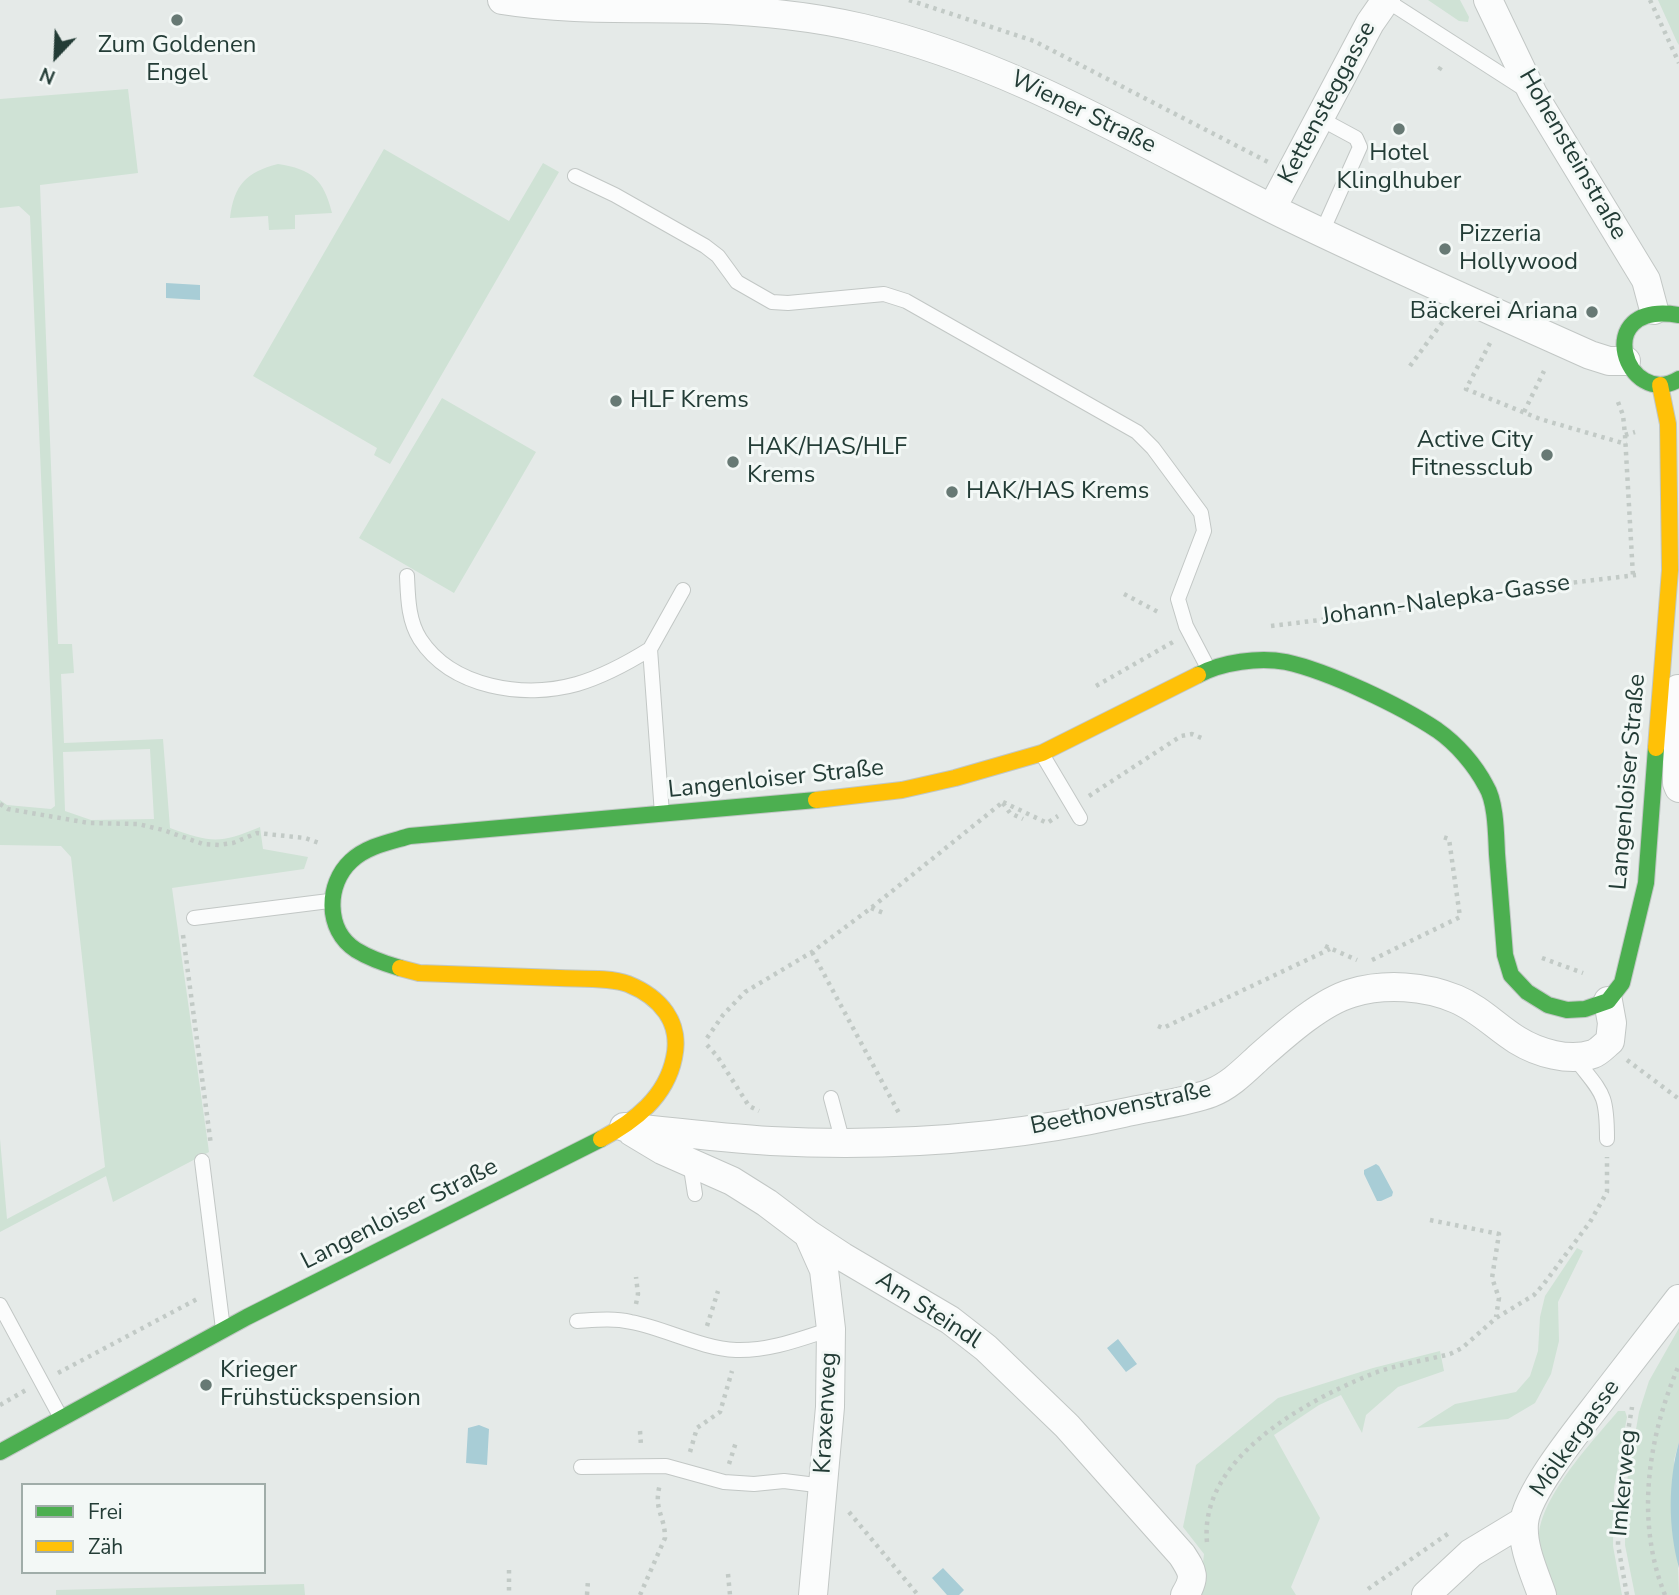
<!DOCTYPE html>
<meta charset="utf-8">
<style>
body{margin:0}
#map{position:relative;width:1679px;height:1595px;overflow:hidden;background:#e5eae8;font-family:"Nunito Sans",sans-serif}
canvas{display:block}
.legend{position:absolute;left:21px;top:1483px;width:245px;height:91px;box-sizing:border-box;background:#f3f8f6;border:2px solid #a0ada9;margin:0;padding:9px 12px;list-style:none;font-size:21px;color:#233c36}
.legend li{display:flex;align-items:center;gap:14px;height:35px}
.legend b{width:35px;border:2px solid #a0ada9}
.north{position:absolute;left:21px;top:21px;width:70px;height:70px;-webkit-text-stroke:5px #f3f8f6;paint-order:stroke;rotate:203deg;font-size:19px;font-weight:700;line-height:28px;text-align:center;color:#233c36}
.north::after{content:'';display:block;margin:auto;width:24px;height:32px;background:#233c36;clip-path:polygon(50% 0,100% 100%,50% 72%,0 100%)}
</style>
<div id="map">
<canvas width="1679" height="1595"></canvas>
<ul class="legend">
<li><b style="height:9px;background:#4caf50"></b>Frei</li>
<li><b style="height:9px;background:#ffc107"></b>Zäh</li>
</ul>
<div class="north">N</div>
</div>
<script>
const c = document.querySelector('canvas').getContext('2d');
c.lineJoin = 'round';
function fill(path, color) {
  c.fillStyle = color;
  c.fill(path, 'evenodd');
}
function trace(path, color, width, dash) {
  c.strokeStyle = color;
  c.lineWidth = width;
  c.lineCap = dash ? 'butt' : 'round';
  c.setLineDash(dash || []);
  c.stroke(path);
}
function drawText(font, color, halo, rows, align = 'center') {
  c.font = font + ' "Nunito Sans",sans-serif';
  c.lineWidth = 6;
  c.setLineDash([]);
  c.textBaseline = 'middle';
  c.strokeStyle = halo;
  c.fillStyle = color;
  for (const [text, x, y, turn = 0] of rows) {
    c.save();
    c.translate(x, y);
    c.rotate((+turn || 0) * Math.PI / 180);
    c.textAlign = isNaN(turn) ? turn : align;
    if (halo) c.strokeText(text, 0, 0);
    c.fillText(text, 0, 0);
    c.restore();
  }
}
fill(new Path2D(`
 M 1428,0 L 1460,0 L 1469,17 L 1468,22 L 1459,21 Z
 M 1658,0 L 1679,0 L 1679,45 L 1677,42 Z
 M 128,89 L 138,173 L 40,185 L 58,644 L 72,644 L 74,673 L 61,674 L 64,743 L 163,739 L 170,828 C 212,843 219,844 260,827 L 263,849 L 308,857 L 304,869 L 172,888 L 209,1152 L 113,1202 L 106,1176 L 0,1232 L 0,1139 L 7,1219 L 105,1167 L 71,857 L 61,846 L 0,845 L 0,800 L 7,805 L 51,809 L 55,806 L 30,216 L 19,206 L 0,208 L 0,99 ZM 150,749 L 154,819 L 91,820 L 65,811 L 63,752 Z
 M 384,149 L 509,221 L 543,163 L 559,172 L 390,464 L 374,455 L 377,448 L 253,376 Z
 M 278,164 C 312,169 324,180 332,213 L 295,215 L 295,229 L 269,230 L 268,216 L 230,218 C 234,185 246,172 278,164 Z
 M 442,398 L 536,452 L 454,593 L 359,538 Z
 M 1577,1248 L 1583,1251 L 1558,1302 L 1559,1341 L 1551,1374 L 1535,1403 L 1508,1419 L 1417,1428 L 1455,1404 L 1516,1392 L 1530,1376 L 1538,1351 L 1540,1317 L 1545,1296 Z
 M 1679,1328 L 1679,1442 L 1674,1460 L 1679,1595 L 1635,1595 L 1625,1545 L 1626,1487 L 1639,1412 L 1649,1381 Z
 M 1440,1351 L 1444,1371 L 1398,1387 L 1366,1415 L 1362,1433 L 1341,1395 L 1319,1405 L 1274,1435 L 1320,1518 L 1291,1587 L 1296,1595 L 1196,1595 L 1200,1588 L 1204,1554 L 1183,1527 L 1196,1465 L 1278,1398 L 1373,1368 Z
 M 1618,1411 L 1625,1411 L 1627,1417 L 1614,1488 L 1613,1546 L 1622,1595 L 1550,1595 C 1546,1578 1540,1559 1539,1541 C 1536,1501 1593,1441 1618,1411 Z
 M 304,1584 L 305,1595 L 56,1595 L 56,1590 Z`), '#cfe2d5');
fill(new Path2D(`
 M 166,283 L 200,285 L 200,300 L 166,298 Z
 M 1376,1164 L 1379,1166 L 1393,1192 L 1392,1196 L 1381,1201 L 1377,1201 L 1364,1174 L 1364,1170 Z
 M 1118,1339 L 1137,1364 L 1126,1372 L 1107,1348 Z
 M 479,1425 L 489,1429 L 487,1465 L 466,1463 L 468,1428 Z
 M 1679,1442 L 1679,1568 C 1668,1527 1668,1482 1679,1442 Z
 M 943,1568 L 964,1590 L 959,1595 L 947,1595 L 932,1578 Z`), '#a8cdd6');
const lane = new Path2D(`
 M 1386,0 L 1526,90
 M 1319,118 L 1356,138 L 1360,147 L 1322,232
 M 575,176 L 615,195 L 705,246 L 718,256 L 737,282 L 772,302 L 788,303 L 884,294 L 906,301 L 1137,432 L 1153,448 L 1201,513 L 1204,531 L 1178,599 L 1186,626 L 1208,668
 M 407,576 C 408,597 408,620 420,639 C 452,688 524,699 577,684 C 604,676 626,664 650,649
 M 1042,754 L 1080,818
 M 662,814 L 650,649 L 683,590
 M 194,918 L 329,901
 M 1574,1057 C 1602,1094 1607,1091 1607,1139
 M 831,1098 L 843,1143
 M 202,1161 L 223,1329
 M 690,1162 L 695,1194
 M 0,1305 L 60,1416
 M 577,1321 C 595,1320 613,1318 631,1322 C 667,1329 700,1348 736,1350 C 770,1351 800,1339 831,1329
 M 581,1467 L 666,1466 L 724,1482 L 754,1484 L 784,1481 L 824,1486`);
const street = new Path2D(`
 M 502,0 C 570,11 637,7 706,9 C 758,11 811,16 862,28 C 1013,63 1145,146 1283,214 C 1384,263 1487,309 1590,355 L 1609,361 L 1626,361
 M 1488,0 L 1533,94 L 1646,280 L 1654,310
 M 1272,208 L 1370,23 L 1386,0
 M 1678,689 L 1677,783 L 1679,788
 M 624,1127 C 673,1132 722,1138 771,1141 C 889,1147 1008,1139 1123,1113 C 1148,1107 1188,1102 1211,1093 C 1229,1086 1243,1072 1257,1059 C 1282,1037 1320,1002 1352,993 C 1385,983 1425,986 1456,999 C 1480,1009 1496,1027 1517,1040 C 1538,1053 1569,1062 1593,1054 C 1599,1052 1605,1045 1610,1041 L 1612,1023 L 1608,1001
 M 632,1132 L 662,1150 L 732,1181 L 767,1203 L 808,1234 L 843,1257 L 950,1320 L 986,1348 L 1067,1426 L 1182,1555 C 1193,1572 1196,1577 1185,1595
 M 808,1234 L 824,1270 L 831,1329 L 830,1407 L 813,1595
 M 1426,1595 L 1471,1553 L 1524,1521
 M 1542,1595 C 1534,1572 1522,1547 1524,1523 C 1527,1490 1586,1420 1607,1392 C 1631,1361 1655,1330 1679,1299`);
const fast = new Path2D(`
 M 1679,315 C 1588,300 1627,411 1679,379
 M 1198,675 C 1222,662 1259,657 1286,662 C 1328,671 1401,706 1437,730 C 1457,744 1475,765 1486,786 C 1496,802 1496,834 1497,854 C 1500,888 1502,921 1505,955 L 1511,975 L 1527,992 L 1548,1005 L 1567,1010 L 1585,1009 L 1608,1001 L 1622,983 L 1646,883 L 1656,748
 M 400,968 C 386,964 369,958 356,950 C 325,930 326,884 351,861 C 367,846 390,842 410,836 L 816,800
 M 0,1452 L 247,1317 L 601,1139`);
const slow = new Path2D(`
 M 1656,748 L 1670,570 L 1668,424 L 1660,385
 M 816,800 L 902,790 L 955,778 L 1042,753 L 1198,675
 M 400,968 L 419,973 C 466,975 512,976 559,978 C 578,979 610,977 628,984 C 660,997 682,1022 674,1058 C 666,1097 635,1121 601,1139`);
trace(lane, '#c2c7c5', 16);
trace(street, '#c2c7c5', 30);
trace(fast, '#c1c7c5', 18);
trace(slow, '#c1c7c5', 18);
trace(new Path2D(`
 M 909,0 L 1034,41 L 1268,162
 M 1650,0 L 1679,63
 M 1439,70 L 1441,67
 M 1490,343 L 1466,389 L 1540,419 L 1626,444
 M 1410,366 L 1444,320
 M 1618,402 L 1623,415 L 1625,435 L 1635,432
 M 1524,412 L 1544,371
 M 1625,435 L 1633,576
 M 1124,594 L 1160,613
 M 1271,626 L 1385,612 L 1479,594 L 1636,575
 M 1096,686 L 1173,642
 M 1089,796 L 1181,736 L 1192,734 L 1204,739
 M 1003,802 L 1047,823 L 1058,816
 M 1003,803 L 1010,813 L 1023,819
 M 0,804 L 8,809 L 89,823 L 138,824 L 163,830 L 203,844 L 219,845 L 233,843 L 257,833 L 305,838 L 322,844
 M 871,908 L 886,914
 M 183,935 L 211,1145
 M 1325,946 L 1357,960
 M 812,952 L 900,1115
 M 1542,958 L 1583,973
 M 1372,960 L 1460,917 L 1449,839 L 1443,837
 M 1158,1026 L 1163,1028 L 1330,949
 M 707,1038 L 723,1015 L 745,992 L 812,952 L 871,908 L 1003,802
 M 707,1045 L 717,1056 L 749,1106 L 759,1111
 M 1627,1060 L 1679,1099
 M 1430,1220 L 1499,1234 L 1492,1278 L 1499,1298 L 1496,1317
 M 636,1304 L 638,1294 L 636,1277
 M 707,1326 L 718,1291
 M 58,1373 L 199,1298
 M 0,1405 L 26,1390
 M 640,1431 L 641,1446
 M 690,1452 L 697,1428 L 720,1412 L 732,1371
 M 729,1464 L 736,1442
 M 849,1512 L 918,1595
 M 1207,1542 C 1199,1459 1303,1403 1367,1376 C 1393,1365 1423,1361 1450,1354 L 1462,1348 L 1496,1318 L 1534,1295 L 1543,1285 L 1590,1222 L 1607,1192 L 1607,1157
 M 509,1570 L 509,1595
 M 728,1574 L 730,1595
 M 1368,1589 L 1449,1533
 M 587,1595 L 588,1580
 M 640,1595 L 665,1538 C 665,1515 653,1510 660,1484
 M 1627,1595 L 1618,1545 L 1619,1487 L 1632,1407
 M 1665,1595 C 1635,1521 1648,1437 1679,1365`), '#c2cac6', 4.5, [3.5, 5]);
trace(lane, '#fbfcfc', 14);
trace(street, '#fbfcfc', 28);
trace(fast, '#4caf50', 16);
trace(slow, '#ffc107', 16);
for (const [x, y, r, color] of [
 [177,20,7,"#677974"],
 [1399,129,7,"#677974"],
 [1445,249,7,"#677974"],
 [1592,312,7,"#677974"],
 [616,401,7,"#677974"],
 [1547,455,7,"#677974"],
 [733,462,7,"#677974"],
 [952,492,7,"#677974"],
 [206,1385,7,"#677974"]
]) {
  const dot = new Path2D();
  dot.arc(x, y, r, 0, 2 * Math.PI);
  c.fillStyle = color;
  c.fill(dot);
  trace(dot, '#f3f8f6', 2.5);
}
drawText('24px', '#233c36', '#f3f8f6', [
 ["Zum Goldenen",177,46,"center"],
 ["Engel",177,74,"center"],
 ["Hotel",1399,154,"center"],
 ["Klinglhuber",1399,182,"center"],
 ["Pizzeria",1459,235],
 ["Hollywood",1459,263],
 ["Bäckerei Ariana",1578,312,"right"],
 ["HLF Krems",630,401],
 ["Active City",1533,441,"right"],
 ["Fitnessclub",1533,469,"right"],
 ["HAK/HAS/HLF",747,448],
 ["Krems",747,476],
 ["HAK/HAS Krems",966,492],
 ["Krieger",220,1371],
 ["Frühstückspension",220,1399]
], 'left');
drawText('24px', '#233c36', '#f3f8f6', [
 ["Kettensteggasse",1328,103,-62],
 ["Wiener Straße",1083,113,26],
 ["Hohensteinstraße",1572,155,60],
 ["Johann-Nalepka-Gasse",1446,601,-8],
 ["Langenloiser Straße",776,780,-6],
 ["Langenloiser Straße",1629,782,-85],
 ["Beethovenstraße",1121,1109,-12],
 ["Langenloiser Straße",400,1215,-27],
 ["Am Steindl",928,1311,33],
 ["Kraxenweg",827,1413,-87],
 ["Mölkergasse",1576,1439,-55],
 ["Imkerweg",1625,1483,-85]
]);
</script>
